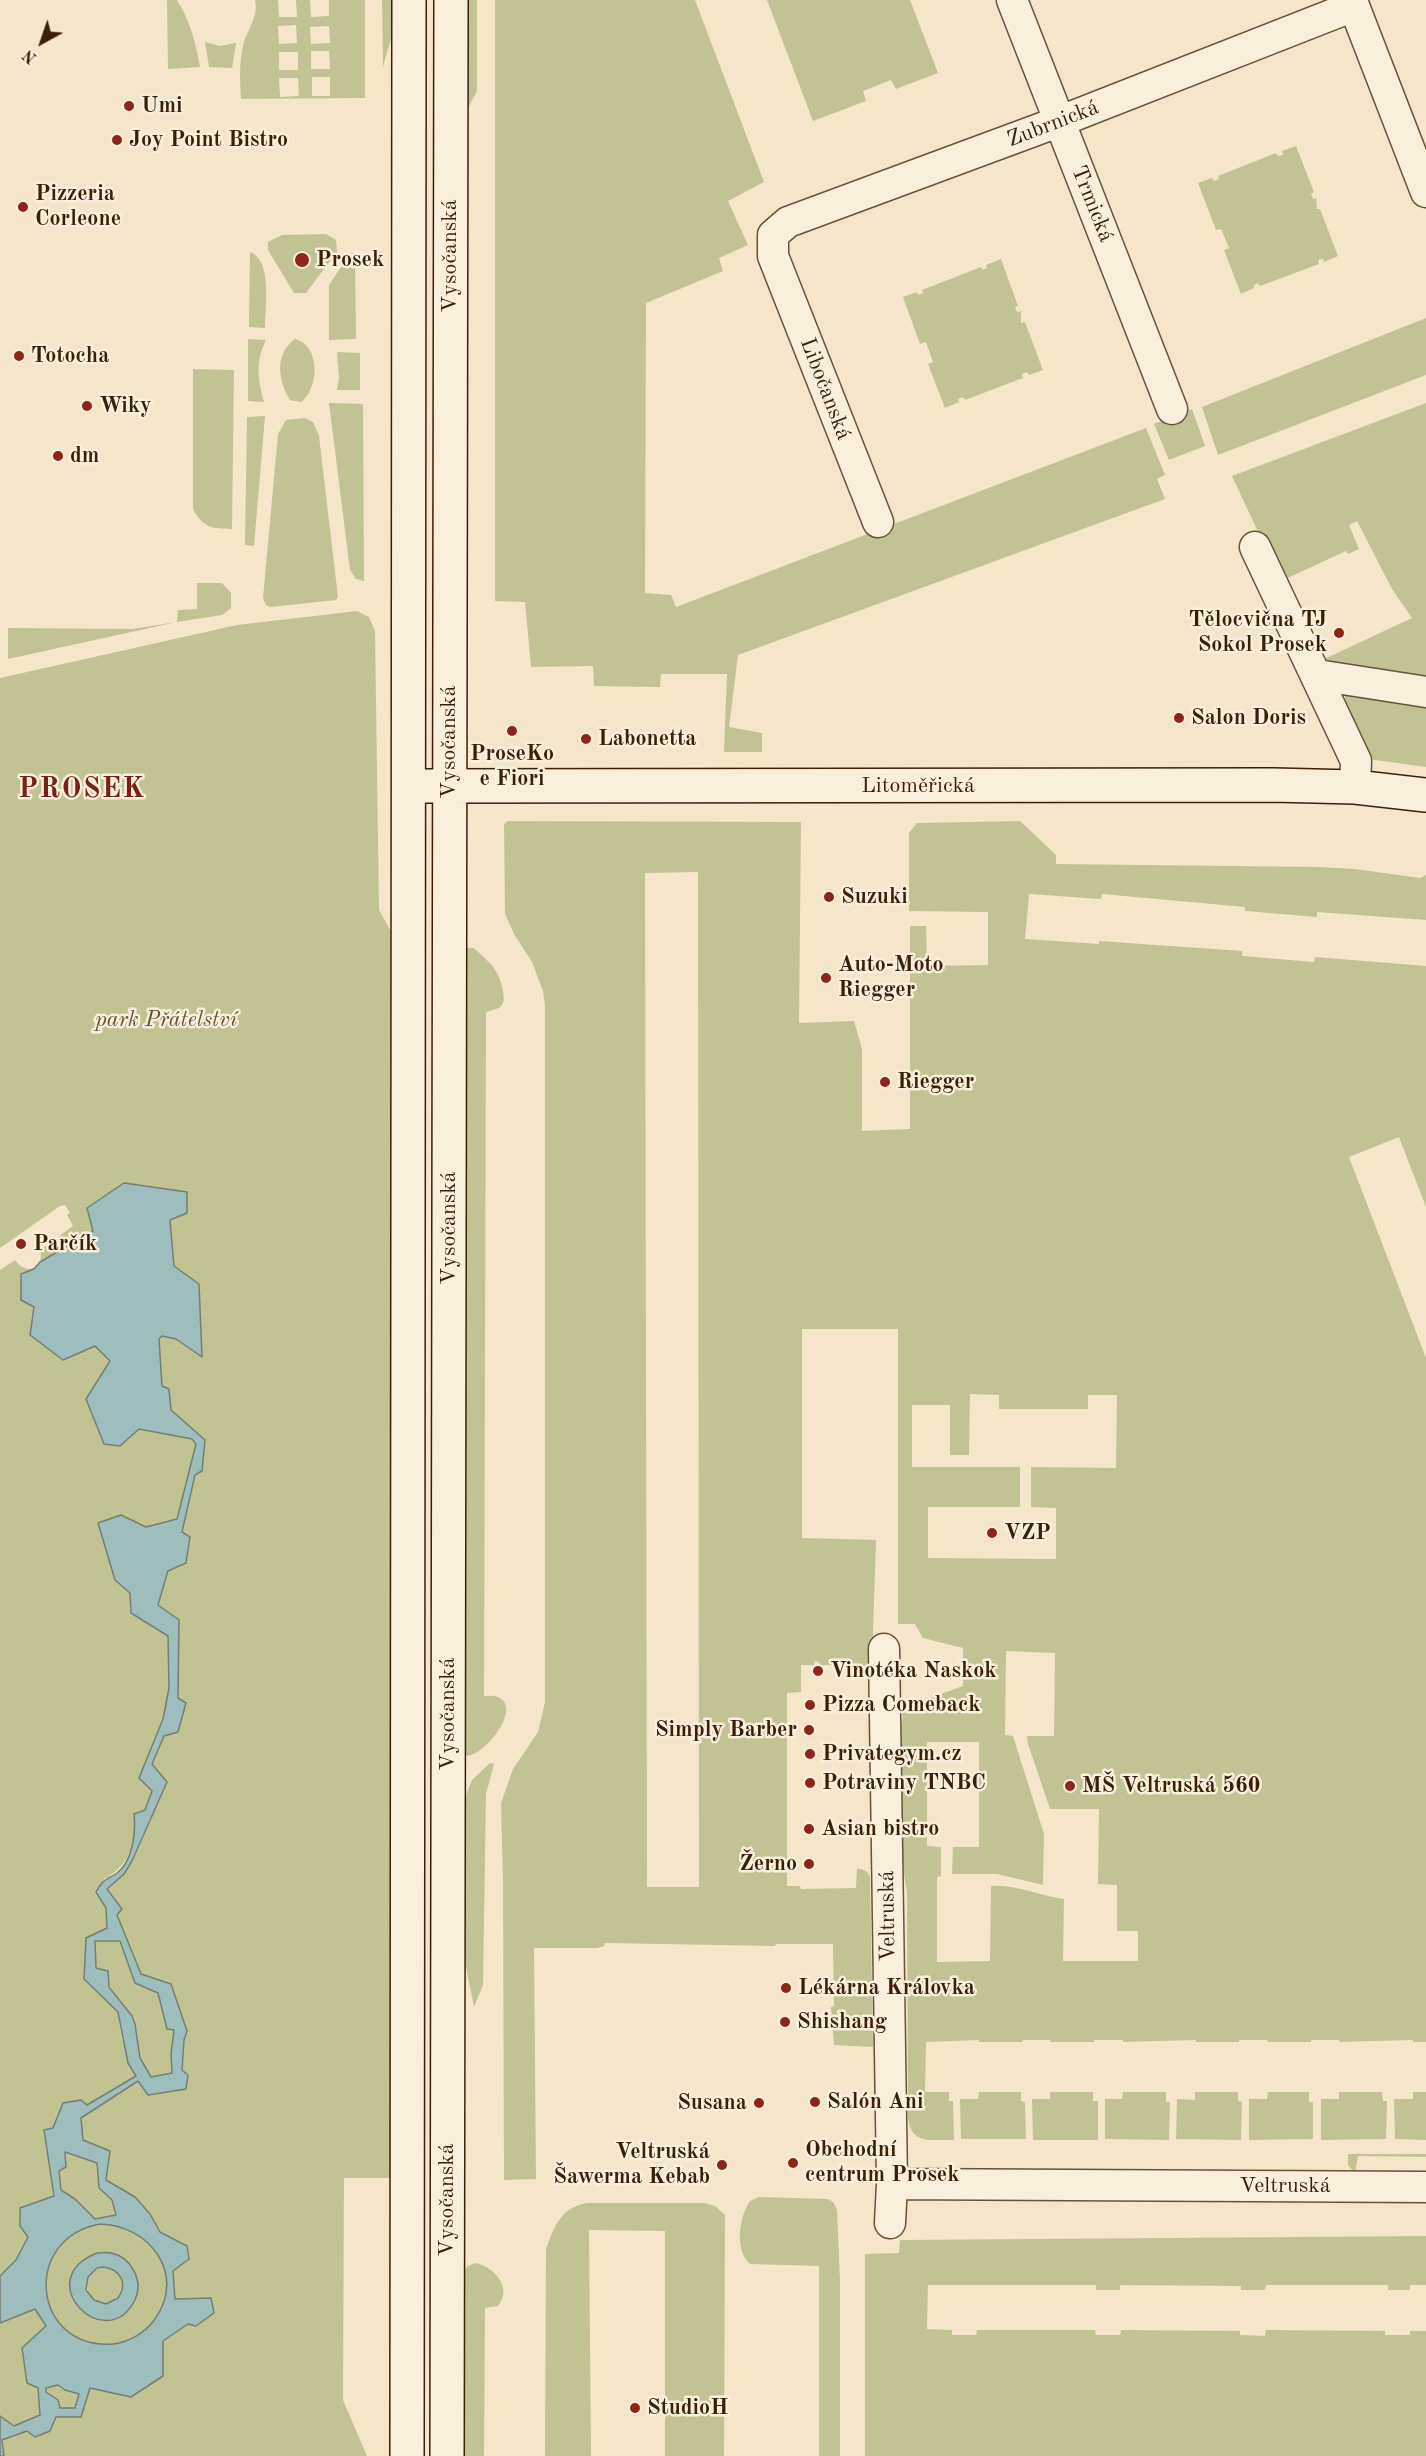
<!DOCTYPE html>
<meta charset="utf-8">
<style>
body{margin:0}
#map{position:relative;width:1426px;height:2456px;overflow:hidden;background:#f5e6c9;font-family:"Old Standard TT",serif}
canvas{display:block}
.north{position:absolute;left:12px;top:12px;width:60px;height:60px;-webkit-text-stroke:4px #f8efdc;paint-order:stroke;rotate:220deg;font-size:16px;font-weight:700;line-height:24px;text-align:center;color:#3b2006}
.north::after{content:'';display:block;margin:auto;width:21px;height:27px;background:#3b2006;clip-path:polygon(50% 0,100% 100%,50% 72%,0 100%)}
</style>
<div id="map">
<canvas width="1426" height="2456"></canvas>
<div class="north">N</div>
</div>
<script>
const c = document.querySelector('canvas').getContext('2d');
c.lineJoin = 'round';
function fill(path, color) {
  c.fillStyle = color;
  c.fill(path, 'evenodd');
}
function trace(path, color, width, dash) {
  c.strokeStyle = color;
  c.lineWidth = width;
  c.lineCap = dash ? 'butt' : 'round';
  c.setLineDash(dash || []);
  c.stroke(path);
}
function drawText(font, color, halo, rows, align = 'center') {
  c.font = font + ' "Old Standard TT",serif';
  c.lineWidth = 5;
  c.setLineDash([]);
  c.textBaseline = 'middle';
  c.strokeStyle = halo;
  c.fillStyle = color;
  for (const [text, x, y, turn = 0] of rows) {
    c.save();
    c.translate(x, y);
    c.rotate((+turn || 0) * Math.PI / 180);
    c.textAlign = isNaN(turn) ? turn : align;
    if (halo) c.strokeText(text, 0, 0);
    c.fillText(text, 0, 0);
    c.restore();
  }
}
fill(new Path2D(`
 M 167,0 L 177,0 C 190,20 196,44 200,67 L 168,69 Z
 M 255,0 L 278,0 L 279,17 L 297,17 L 296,0 L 310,0 L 311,17 L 329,16 L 329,0 L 365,0 L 365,98 L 241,99 C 240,81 239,63 243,46 C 247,30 259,16 255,0 ZM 296,25 L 297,43 L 279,44 L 278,26 ZM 329,26 L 330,43 L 311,44 L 310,27 ZM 311,51 L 329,51 L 330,69 L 311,69 ZM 279,52 L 298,52 L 298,70 L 279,70 ZM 330,77 L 330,96 L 312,96 L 312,77 ZM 279,78 L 298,78 L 299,96 L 280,97 Z
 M 382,0 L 395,0 L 393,31 L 383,67 Z
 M 466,0 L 477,0 L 477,91 L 465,114 Z
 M 495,0 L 695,0 L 764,182 L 728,201 L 748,245 L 719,258 L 723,271 L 646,303 L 645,593 L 671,595 L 676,607 L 1146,428 L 1165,475 L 1157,479 L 1165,499 L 738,655 L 729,727 L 762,733 L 762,752 L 724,752 L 727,674 L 661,674 L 660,687 L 594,686 L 593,666 L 531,667 L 525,602 L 495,601 Z
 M 767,0 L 910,0 L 938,73 L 896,89 L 891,80 L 863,91 L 866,101 L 813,121 Z
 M 205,42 L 220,46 L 236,43 L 232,68 L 209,67 Z
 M 1296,146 L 1314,192 L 1311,194 L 1313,199 L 1316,198 L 1317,209 L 1320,209 L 1338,256 L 1324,262 L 1323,259 L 1318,260 L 1319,264 L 1260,286 L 1258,283 L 1254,285 L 1254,288 L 1241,294 L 1224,250 L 1229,248 L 1221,229 L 1216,230 L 1198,183 L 1212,178 L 1214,181 L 1219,179 L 1218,176 L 1276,153 L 1278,156 L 1283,155 L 1282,151 Z
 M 326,234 L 336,240 L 337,252 L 306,293 L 294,293 L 268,250 L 268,242 L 282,235 Z
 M 250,252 C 273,261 265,308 265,328 L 249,327 Z
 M 355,253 L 356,339 L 329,340 L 329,285 L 349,255 Z
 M 1001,259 L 1018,306 L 1015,307 L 1017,312 L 1021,311 L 1021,323 L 1025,322 L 1043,370 L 1029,375 L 1027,372 L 1022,374 L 1023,378 L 965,400 L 963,397 L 958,399 L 959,402 L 945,408 L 928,364 L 933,362 L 926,342 L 920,344 L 903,297 L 917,292 L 918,295 L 923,293 L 922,290 L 981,267 L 982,270 L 987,268 L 986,265 Z
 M 1426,318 L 1426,375 L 1218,455 L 1202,407 Z
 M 248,339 L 266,340 C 255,362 258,380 264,402 L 248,401 Z
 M 295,339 C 321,345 319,389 301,402 L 290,400 C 278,381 274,354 295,339 Z
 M 337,352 L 360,353 L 360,390 L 337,390 L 339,378 Z
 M 193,369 L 234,370 L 232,529 C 212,528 204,529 193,509 Z
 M 329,403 L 363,404 L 364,581 L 356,579 L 350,570 Z
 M 1426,403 L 1426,683 L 1320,661 L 1412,618 L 1392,589 L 1357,521 L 1349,525 L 1359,549 L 1348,554 L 1346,551 L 1281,581 L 1232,476 Z
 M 1192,409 L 1205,446 L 1169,460 L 1154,424 Z
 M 265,416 L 254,546 L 245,545 L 247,417 Z
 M 305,418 L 313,422 L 319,436 L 338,597 L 336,600 L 271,607 L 266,605 L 263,598 L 278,434 L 286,420 Z
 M 197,583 L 222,583 L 231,593 L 231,608 L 222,615 L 177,622 L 8,659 L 8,628 L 132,629 L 177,622 L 178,610 L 197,609 Z
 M 357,611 L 369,617 L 375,631 L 379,910 L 393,935 L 390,2178 L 344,2178 L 343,2400 L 367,2456 L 4,2456 L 2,2440 L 56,2417 L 81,2417 L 90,2388 L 131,2397 L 163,2341 L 188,2324 L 211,2298 L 175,2299 L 173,2271 L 188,2259 L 187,2246 L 160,2232 L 150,2214 L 135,2197 L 106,2180 L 110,2152 L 83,2140 L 81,2118 L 139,2081 L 186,2089 L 188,2076 L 182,2071 L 184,2040 L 171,1985 L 141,1974 L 117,1915 L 122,1908 L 107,1889 C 117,1880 126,1872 133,1860 C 144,1840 149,1817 161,1798 L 152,1764 L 178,1699 L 179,1620 L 158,1605 L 182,1532 L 195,1474 L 202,1471 L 205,1440 L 170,1410 L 169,1389 L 162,1386 L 159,1339 L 162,1336 L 176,1339 L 202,1356 L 199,1284 L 174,1266 L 170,1220 L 187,1192 L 124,1183 L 93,1231 L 41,1262 C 38,1267 34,1269 29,1270 L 34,1307 L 96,1346 L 110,1361 L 86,1399 L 120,1446 L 139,1429 L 192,1439 L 196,1444 L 177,1519 L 146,1527 L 121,1515 L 115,1580 L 130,1593 L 131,1612 L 168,1635 L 169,1688 L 163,1719 L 139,1778 L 152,1791 L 145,1810 L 134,1814 C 137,1842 130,1866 104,1879 L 107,1928 L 86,1938 L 84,1979 L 118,2012 L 122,2039 L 136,2076 L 87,2105 L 63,2103 L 54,2196 L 16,2260 L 0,2276 L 0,1270 L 15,1260 C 26,1276 45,1269 40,1250 L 73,1226 L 67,1215 L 70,1213 L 65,1205 L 60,1206 L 0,1248 L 0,678 L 237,625 Z
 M 1347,692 L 1426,700 L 1426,767 L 1368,759 L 1341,707 Z
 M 508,821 L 801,822 L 799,1023 L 854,1021 L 862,1049 L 862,1131 L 910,1129 L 910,926 L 926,926 L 927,966 L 988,965 L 988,912 L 909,911 L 909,833 L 917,823 L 1020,821 L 1056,855 L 1056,864 L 1318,867 L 1355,869 L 1420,878 L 1426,875 L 1426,920 L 1317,912 L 1317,917 L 1245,911 L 1245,907 L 1102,894 L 1101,899 L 1029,894 L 1025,939 L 1099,944 L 1099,941 L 1242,951 L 1242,956 L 1314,962 L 1315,957 L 1426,966 L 1426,1207 L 1399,1137 L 1349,1157 L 1426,1358 L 1426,2042 L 1413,2042 L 1413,2040 L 1340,2042 L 1339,2040 L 1311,2040 L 1311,2042 L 1268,2042 L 1267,2040 L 1239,2040 L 1239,2042 L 1196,2042 L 1196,2040 L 1123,2042 L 1123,2040 L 1094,2040 L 1094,2042 L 1051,2042 L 1050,2040 L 1023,2040 L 1022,2042 L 979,2042 L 979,2040 L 926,2042 L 925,2092 L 949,2092 L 949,2101 L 953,2101 L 954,2140 C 931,2139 912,2146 908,2118 L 907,1893 L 901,1855 L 901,1725 L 903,1717 L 901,1710 L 923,1710 L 930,1698 L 963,1686 L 963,1648 L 923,1638 L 915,1624 L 898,1624 L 898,1329 L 802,1329 L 802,1538 L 876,1540 L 872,1662 L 867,1667 L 855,1671 L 855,1665 L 820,1665 L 819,1662 L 815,1661 L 814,1665 L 801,1665 L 801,1692 L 787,1693 L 787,1886 L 800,1886 L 801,1889 L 856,1888 L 857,1868 L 866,1871 L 870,1876 L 873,2047 L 834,2045 L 831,2007 L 834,2006 L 833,1944 L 776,1944 L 775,1946 L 605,1943 L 604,1946 L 597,1948 L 534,1948 L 536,2179 L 504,2180 L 503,1880 L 501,1803 L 513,1769 L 538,1732 L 545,1702 L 545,1006 L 543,991 L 532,962 L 514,934 L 505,914 L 504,824 ZM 698,872 L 699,1887 L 647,1887 L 645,873 ZM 970,1394 L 999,1395 L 999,1409 L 1088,1409 L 1088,1395 L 1117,1395 L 1116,1468 L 1031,1467 L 1031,1507 L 1056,1508 L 1056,1559 L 928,1558 L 928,1507 L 1020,1507 L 1020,1467 L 912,1467 L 912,1405 L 950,1405 L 950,1455 L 969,1455 ZM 1006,1651 L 1055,1653 L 1054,1736 L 1027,1736 L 1028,1744 L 1050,1809 L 1099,1809 L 1098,1884 L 1117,1885 L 1117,1931 L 1138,1931 L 1138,1961 L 1063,1961 L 1064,1899 C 1039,1896 1016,1884 991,1886 L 990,1961 L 937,1962 L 937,1877 L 941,1876 L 941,1847 L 927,1846 L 927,1742 L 979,1742 L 979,1847 L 953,1847 L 952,1874 L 997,1874 L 1043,1885 L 1044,1834 L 1013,1736 L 1005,1735 Z
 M 468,948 L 474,948 C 490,963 499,969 503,991 C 504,998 505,1003 499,1008 L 486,1012 L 484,1696 C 488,1696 494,1695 498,1697 C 523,1708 485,1755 467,1756 L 462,1751 L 462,951 Z
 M 490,1763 L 494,1764 L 486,1794 L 483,1985 L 474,2007 L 462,1947 L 463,1802 L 472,1780 Z
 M 95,1941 L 120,1941 L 135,1983 L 158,1993 L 167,2029 L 174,2030 L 171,2054 L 172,2073 L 151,2077 L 140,2058 L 132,2016 L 96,1968 Z
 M 979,2092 L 1021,2092 L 1021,2101 L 1025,2102 L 1026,2139 L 961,2139 L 960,2099 L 978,2099 Z
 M 1050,2092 L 1093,2092 L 1093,2101 L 1098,2101 L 1098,2140 L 1033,2140 L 1032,2099 L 1050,2099 Z
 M 1123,2092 L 1166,2092 L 1166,2102 L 1170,2102 L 1169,2140 L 1105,2139 L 1105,2099 L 1122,2099 Z
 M 1195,2092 L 1238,2092 L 1238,2101 L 1242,2102 L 1241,2140 L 1176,2139 L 1177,2099 L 1195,2100 Z
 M 1268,2092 L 1309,2092 L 1309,2102 L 1313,2102 L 1313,2139 L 1249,2140 L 1249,2099 L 1267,2099 Z
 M 1339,2092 L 1382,2092 L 1383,2101 L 1387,2101 L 1386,2139 L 1321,2140 L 1321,2099 L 1339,2099 Z
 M 1413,2092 L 1426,2092 L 1426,2140 L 1395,2139 L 1394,2099 L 1413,2099 Z
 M 64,2152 L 97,2163 L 99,2188 L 112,2200 L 116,2215 L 95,2219 L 75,2199 L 61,2190 L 59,2171 L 66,2167 Z
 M 1348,2154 L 1426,2154 L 1426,2157 L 1358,2156 L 1355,2173 L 1348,2165 Z
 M 759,2197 L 828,2199 L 834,2203 L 837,2210 L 840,2280 L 840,2456 L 819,2456 L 819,2266 L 750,2264 C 734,2249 739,2218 750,2201 Z
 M 588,2203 L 705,2203 L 715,2206 L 725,2215 L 724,2456 L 665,2456 L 665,2231 L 589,2230 L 591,2456 L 545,2456 L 546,2249 C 554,2226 562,2206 588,2203 Z
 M 100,2224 C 149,2225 187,2274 155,2319 C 146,2332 130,2342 113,2344 C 33,2350 20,2239 100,2224 ZM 111,2253 L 136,2297 L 90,2317 L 70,2282 Z
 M 1426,2236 L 1426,2285 L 1410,2285 L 1410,2290 L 1388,2290 L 1388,2285 L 1266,2285 L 1265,2290 L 1241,2290 L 1241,2286 L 1120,2285 L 1120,2290 L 1096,2290 L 1096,2285 L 928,2285 L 927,2329 L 952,2330 L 952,2335 L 976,2335 L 977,2330 L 1095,2330 L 1096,2335 L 1120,2335 L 1121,2330 L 1240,2331 L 1240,2335 L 1265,2336 L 1266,2330 L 1385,2331 L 1385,2335 L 1410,2335 L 1410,2331 L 1426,2331 L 1426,2456 L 865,2456 L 865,2254 L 899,2253 L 900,2240 Z
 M 476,2263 C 494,2267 513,2288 498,2306 L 485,2308 L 484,2456 L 461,2456 L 462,2274 L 468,2266 Z
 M87 2285a18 18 0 1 1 36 0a18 18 0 1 1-36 0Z
 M 35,2309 L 46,2326 L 38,2387 L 40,2415 L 14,2426 L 0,2416 L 0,2323 Z
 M 58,2385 L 65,2390 L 79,2394 L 75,2408 L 60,2409 L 58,2400 L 46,2392 L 46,2388 Z`), '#c1c393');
const water = new Path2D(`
 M 124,1183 L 187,1192 L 187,1213 L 170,1220 L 174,1266 L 199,1284 L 202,1357 L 176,1339 L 162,1336 L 159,1339 L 162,1386 L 169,1389 L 171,1410 L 205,1440 L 202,1471 L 195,1475 L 182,1532 L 190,1537 L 186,1563 L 168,1571 L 158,1605 L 179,1620 L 178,1698 L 186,1703 L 178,1732 L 164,1736 L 152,1764 L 167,1782 L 132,1861 L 124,1874 L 107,1889 L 122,1909 L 117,1915 L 141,1974 L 171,1984 L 187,2031 L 184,2040 L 182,2070 L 188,2075 L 186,2089 L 148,2095 L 138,2081 L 81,2118 L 83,2140 L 110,2151 L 106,2180 L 135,2197 L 150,2214 L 160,2232 L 187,2246 L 189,2259 L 173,2271 L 175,2299 L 211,2298 L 214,2313 L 196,2326 L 188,2324 L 163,2341 L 163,2376 L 131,2397 L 90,2388 L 81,2417 L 56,2417 L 50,2431 L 35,2437 L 27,2431 L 2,2440 L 4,2456 L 0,2456 L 0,2416 L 14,2426 L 40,2415 L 38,2388 L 27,2383 L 22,2348 L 46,2326 L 35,2309 L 0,2323 L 0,2276 L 16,2260 L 28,2237 L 20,2226 L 20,2208 L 54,2196 L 44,2130 L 53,2128 L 63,2103 L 81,2100 L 87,2105 L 136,2076 L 128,2063 L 118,2012 L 84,1979 L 86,1938 L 107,1928 L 106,1908 L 96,1892 C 104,1878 105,1881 117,1873 C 133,1861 136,1832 134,1814 L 145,1810 L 152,1791 L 139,1778 L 163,1719 L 169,1688 L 168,1636 L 131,1613 L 130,1593 L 115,1580 L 98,1523 L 121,1515 L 146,1527 L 177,1519 L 196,1444 L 192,1439 L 139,1429 L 120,1446 L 104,1444 L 86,1399 L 110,1361 L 95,1346 L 63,1360 L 30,1335 L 34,1307 L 21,1300 L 21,1274 L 34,1269 L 40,1262 L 93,1231 L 87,1208 ZM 95,1941 L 120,1941 L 135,1983 L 158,1993 L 167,2029 L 174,2030 L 171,2054 L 172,2073 L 151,2077 L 140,2058 L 135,2024 L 132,2016 L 109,1987 L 108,1971 L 96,1968 ZM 65,2152 L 97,2163 L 99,2188 L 112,2200 L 116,2215 L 95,2219 L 75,2199 L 61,2190 L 59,2171 L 66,2167 ZM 100,2224 C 149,2225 187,2274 155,2319 C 146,2332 130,2342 113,2344 C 33,2350 20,2239 100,2224 ZM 58,2385 L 65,2390 L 79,2394 L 75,2408 L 60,2408 L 58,2400 L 46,2392 L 46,2388 Z
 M 97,2253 C 101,2253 107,2252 111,2253 C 131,2257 144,2281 135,2300 C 106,2357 29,2280 97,2253 ZM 103,2267 C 121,2269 128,2284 118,2298 L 106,2304 L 94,2300 L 86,2290 L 88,2277 L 97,2268 Z`);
fill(water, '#9dbebc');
trace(water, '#767f73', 1.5);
const street = new Path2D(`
 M 1012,0 L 1172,409
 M 878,522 L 773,256 L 773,235 L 788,222 L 1058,122 L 1354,6 L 1426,192
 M 1255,547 L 1356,761 L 1355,787
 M 1317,675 L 1426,692
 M 884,1649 L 892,2184 L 890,2223
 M 892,2184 L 1426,2187`);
const secondary = new Path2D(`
 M 427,786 L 1273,785 L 1355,787 L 1426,795
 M 407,2456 L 409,0
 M 447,2456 L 451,0`);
trace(street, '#6a5237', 33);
trace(secondary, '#3b2006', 36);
trace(street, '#f8efdc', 30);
trace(secondary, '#f8efdc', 33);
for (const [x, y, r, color] of [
 [129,106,6,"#8f2418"],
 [117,140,6,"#8f2418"],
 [23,207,6,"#8f2418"],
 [302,260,8,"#8f2418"],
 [19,356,6,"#8f2418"],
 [87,406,6,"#8f2418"],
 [58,456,6,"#8f2418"],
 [1339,633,6,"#8f2418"],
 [1179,718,6,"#8f2418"],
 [512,731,6,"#8f2418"],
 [586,739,6,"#8f2418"],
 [829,897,6,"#8f2418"],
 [826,978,6,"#8f2418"],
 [885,1082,6,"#8f2418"],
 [21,1244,6,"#8f2418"],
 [992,1533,6,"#8f2418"],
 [818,1671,6,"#8f2418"],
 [810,1705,6,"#8f2418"],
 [809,1730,6,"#8f2418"],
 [810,1754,6,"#8f2418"],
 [810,1783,6,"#8f2418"],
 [1070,1786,6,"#8f2418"],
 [809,1829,6,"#8f2418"],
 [809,1864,6,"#8f2418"],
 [786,1988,6,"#8f2418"],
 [785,2022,6,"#8f2418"],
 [815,2102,6,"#8f2418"],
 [759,2103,6,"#8f2418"],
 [793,2163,6,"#8f2418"],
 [722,2165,6,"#8f2418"],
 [635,2408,6,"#8f2418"]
]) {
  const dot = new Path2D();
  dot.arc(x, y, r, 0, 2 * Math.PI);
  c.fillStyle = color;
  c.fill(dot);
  trace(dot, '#f8efdc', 2);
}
drawText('bold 22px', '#3b2006', '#f8efdc', [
 ["Umi",141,106],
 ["Joy Point Bistro",129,140],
 ["Pizzeria",35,194],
 ["Corleone",35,219],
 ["Prosek",316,260],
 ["Totocha",31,356],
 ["Wiky",99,406],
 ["dm",70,456],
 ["Tělocvična TJ",1327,620,"right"],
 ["Sokol Prosek",1327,645,"right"],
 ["Salon Doris",1191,718],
 ["Labonetta",598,739],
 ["ProseKo",512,754,"center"],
 ["e Fiori",512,779,"center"],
 ["Suzuki",841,897],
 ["Auto-Moto",838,965],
 ["Riegger",838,990],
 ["Riegger",897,1082],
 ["Parčík",33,1244],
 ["VZP",1004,1533],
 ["Vinotéka Naskok",830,1671],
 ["Pizza Comeback",822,1705],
 ["Simply Barber",797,1730,"right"],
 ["Privategym.cz",822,1754],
 ["Potraviny TNBC",822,1783],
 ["MŠ Veltruská 560",1082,1786],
 ["Asian bistro",821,1829],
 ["Žerno",797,1864,"right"],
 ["Lékárna Královka",798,1988],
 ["Shishang",797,2022],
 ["Salón Ani",827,2102],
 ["Susana",747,2103,"right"],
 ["Obchodní",805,2150],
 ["centrum Prosek",805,2175],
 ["Veltruská",710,2152,"right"],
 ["Šawerma Kebab",710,2177,"right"],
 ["StudioH",647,2408]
], 'left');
drawText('22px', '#3b2006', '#f8efdc', [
 ["Zubrnická",1053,124,-21],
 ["Trmická",1092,204,68],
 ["Vysočanská",450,256,-90],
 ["Libočanská",825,389,69],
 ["Vysočanská",449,742,-90],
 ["Litoměřická",918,786],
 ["Vysočanská",449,1228,-90],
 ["Vysočanská",448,1714,-90],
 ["Veltruská",888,1916,-91],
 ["Veltruská",1285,2186],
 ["Vysočanská",447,2200,-90]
]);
drawText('italic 22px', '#635130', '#f8efdc', [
 ["park Přátelství",166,1020]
]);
c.letterSpacing = '1.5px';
drawText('bold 28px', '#7a1f14', '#f8efdc', [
 ["PROSEK",82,790]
]);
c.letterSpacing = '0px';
</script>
